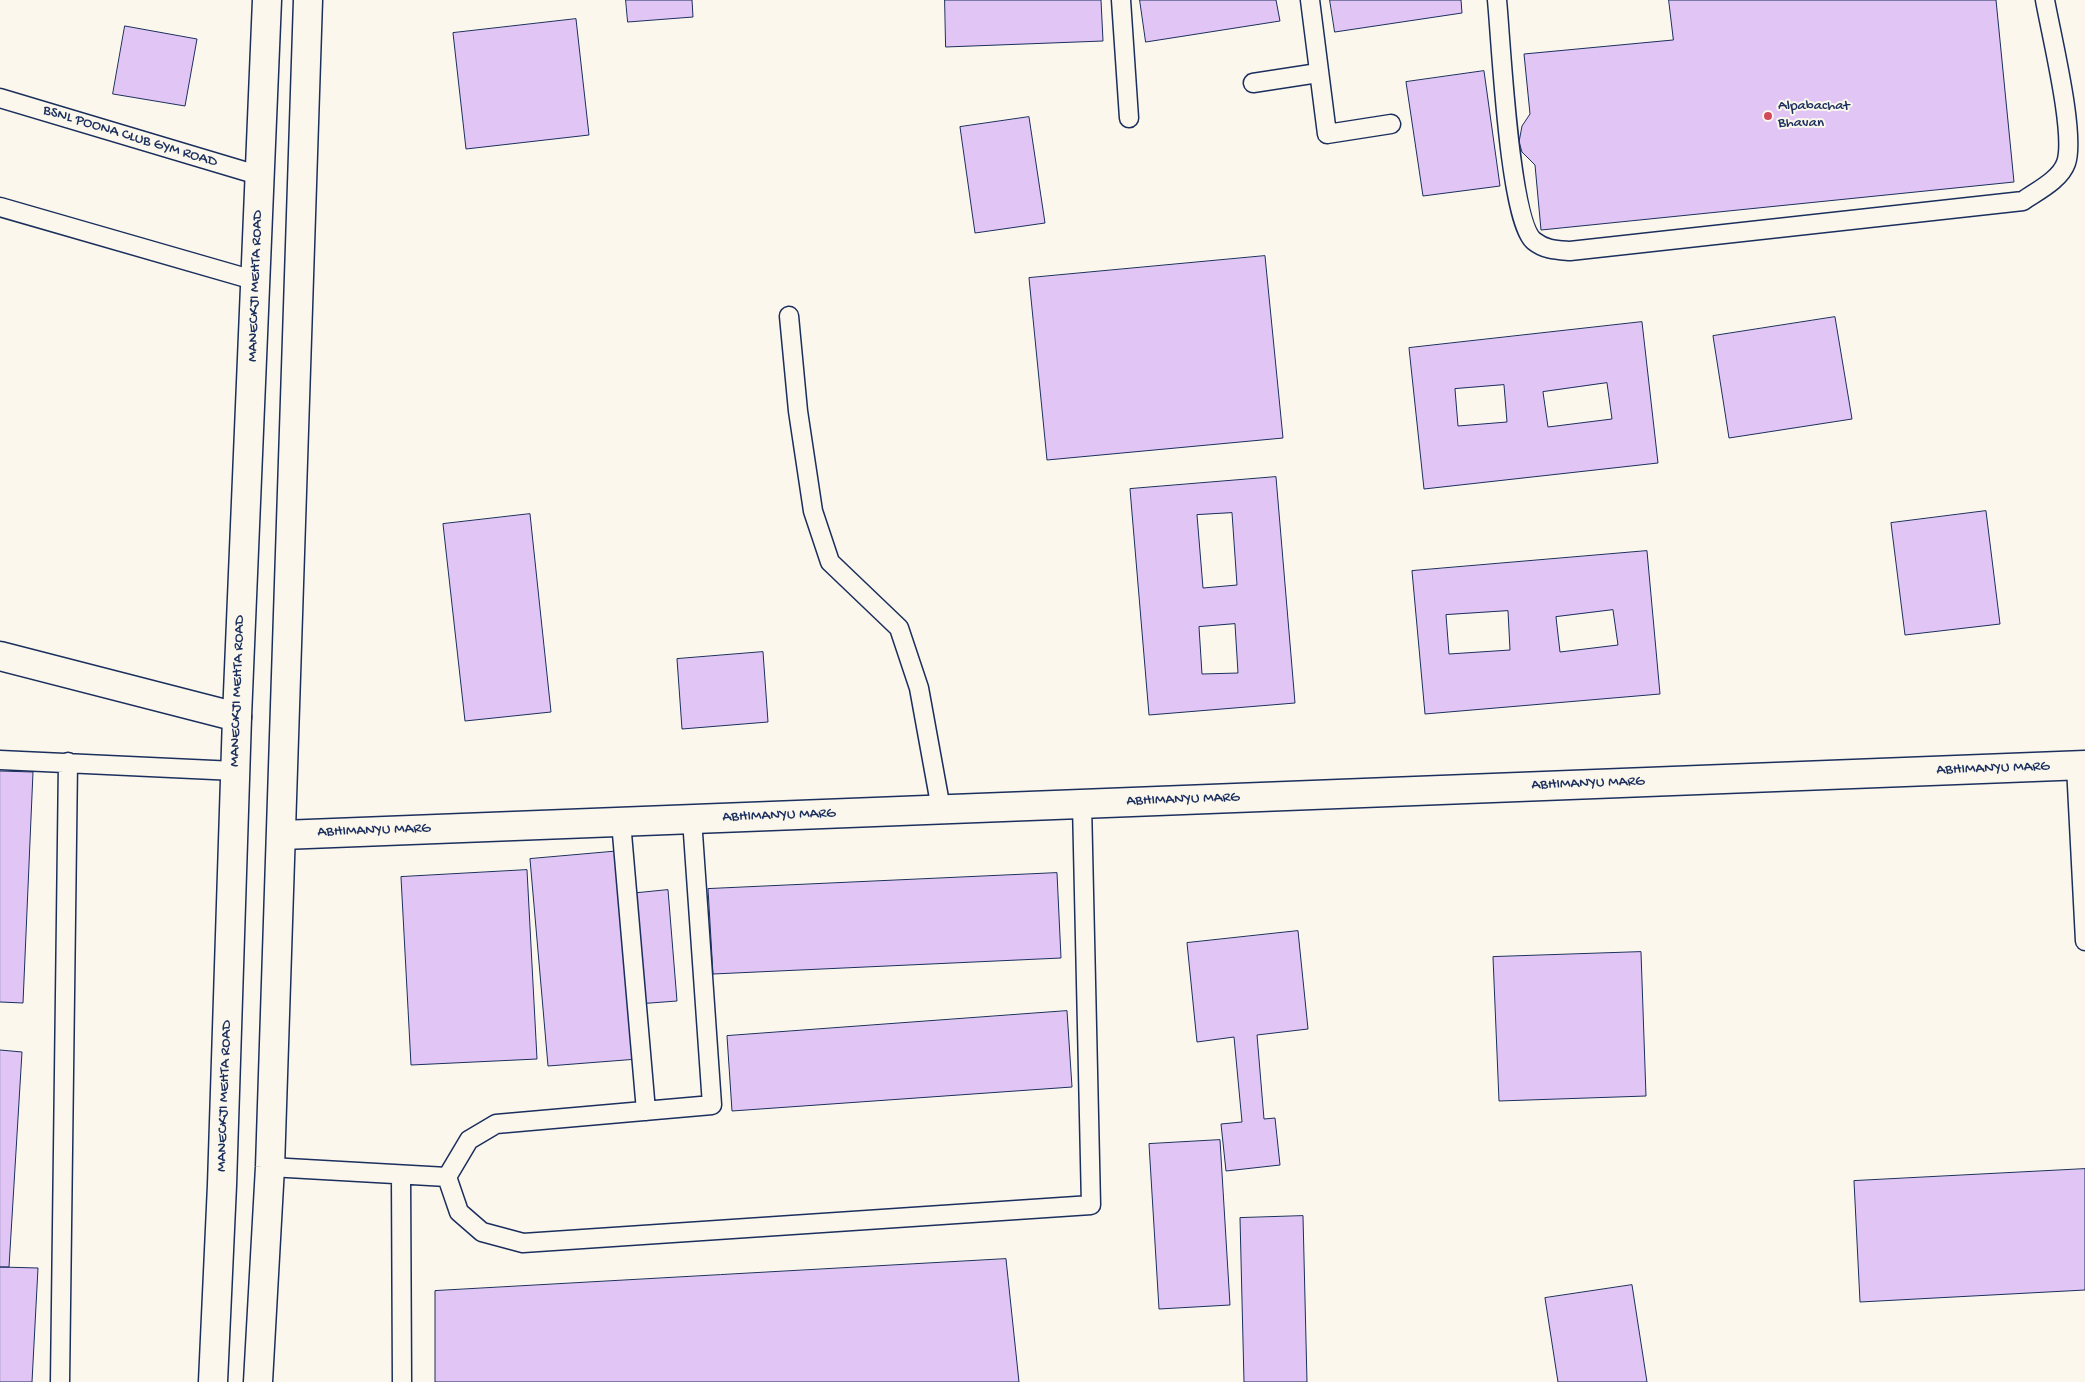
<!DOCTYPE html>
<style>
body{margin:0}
canvas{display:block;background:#fbf7ec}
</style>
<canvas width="2085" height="1382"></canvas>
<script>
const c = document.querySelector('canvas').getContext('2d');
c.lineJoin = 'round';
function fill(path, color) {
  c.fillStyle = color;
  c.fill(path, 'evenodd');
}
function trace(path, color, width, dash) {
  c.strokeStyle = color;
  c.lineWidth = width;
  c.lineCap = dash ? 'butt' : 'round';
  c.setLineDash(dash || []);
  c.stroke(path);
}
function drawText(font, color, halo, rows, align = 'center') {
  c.font = font + ' "Gochi Hand",sans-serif';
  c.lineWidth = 4;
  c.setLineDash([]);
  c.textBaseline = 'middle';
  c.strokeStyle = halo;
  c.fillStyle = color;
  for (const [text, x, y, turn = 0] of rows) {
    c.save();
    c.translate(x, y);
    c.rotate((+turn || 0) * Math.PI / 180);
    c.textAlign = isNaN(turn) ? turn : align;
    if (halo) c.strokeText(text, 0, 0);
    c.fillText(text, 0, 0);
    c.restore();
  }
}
const building = new Path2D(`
 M 626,0 L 692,0 L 693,17 L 628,22 Z
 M 945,0 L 1101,0 L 1103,41 L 946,47 Z
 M 1140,0 L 1276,0 L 1280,21 L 1146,42 Z
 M 1330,0 L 1461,0 L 1462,13 L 1335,32 Z
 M 1669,0 L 1996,0 L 2014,182 L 1541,230 L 1535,165 L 1522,152 L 1519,142 L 1522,126 L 1530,114 L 1524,54 L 1673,40 Z
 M 576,19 L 589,135 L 466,149 L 453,33 Z
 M 125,26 L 197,39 L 185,106 L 113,94 Z
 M 1484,71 L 1500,186 L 1423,196 L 1406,82 Z
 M 1029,117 L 1045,223 L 975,233 L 960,127 Z
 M 1265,256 L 1283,438 L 1047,460 L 1029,278 Z
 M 1835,317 L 1852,419 L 1729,438 L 1713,336 Z
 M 1642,322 L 1658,463 L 1424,489 L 1409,348 ZM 1607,383 L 1612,419 L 1548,427 L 1543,392 ZM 1504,385 L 1507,422 L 1458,426 L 1455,389 Z
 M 1276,477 L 1295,703 L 1149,715 L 1130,489 ZM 1232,513 L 1237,585 L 1203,588 L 1197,515 ZM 1235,624 L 1238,673 L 1202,674 L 1199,627 Z
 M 1986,511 L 2000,624 L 1905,635 L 1891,523 Z
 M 530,514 L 551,712 L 465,721 L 443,524 Z
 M 1647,551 L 1660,694 L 1425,714 L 1412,571 ZM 1613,610 L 1618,645 L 1560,652 L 1556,617 ZM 1508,611 L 1510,650 L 1449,654 L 1446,615 Z
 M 763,652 L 768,722 L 682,729 L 677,659 Z
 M 0,771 L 33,772 L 23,1003 L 0,1002 Z
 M 621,851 L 638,1059 L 548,1066 L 530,859 Z
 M 527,870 L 537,1059 L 411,1065 L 401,877 Z
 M 1057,873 L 1061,958 L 713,974 L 708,889 Z
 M 668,890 L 677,1001 L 637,1004 L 628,894 Z
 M 1298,931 L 1308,1029 L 1257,1035 L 1264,1119 L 1275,1118 L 1280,1165 L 1226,1171 L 1221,1124 L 1242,1122 L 1234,1037 L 1197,1042 L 1187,943 Z
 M 1641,952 L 1646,1096 L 1499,1101 L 1493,957 Z
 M 1067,1011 L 1072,1087 L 732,1111 L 727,1036 Z
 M 0,1050 L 22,1052 L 9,1267 L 0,1267 Z
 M 1220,1140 L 1230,1305 L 1159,1309 L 1149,1144 Z
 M 2085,1169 L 2085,1290 L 1860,1302 L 1854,1181 Z
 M 1303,1216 L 1307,1382 L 1244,1382 L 1240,1218 Z
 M 1006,1259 L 1019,1382 L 435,1382 L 435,1291 Z
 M 0,1267 L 38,1268 L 32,1382 L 0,1382 Z
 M 1632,1285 L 1647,1382 L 1558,1382 L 1545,1298 Z`);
fill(building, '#e1c6f5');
trace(building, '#1b2f5e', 1);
const lane = new Path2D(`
 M 1121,0 L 1129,118
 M 1310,0 L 1327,134 L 1391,124
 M 1497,0 C 1501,39 1509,221 1534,241 C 1545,250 1557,250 1570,251 L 2023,201 C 2037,191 2060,180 2066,163 C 2076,135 2051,34 2045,0
 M 1253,83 L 1318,73
 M 0,98 L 261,176
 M 0,207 L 257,281
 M 789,316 L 798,411 L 813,511 L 830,562 L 899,628 L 919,688 L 941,809
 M 0,760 L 235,771
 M 2076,766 L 2085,941
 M 692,819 L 712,1105 L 496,1124 L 469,1140 L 447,1177 L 459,1212 L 482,1232 L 523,1243 L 1091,1205 L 1082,804
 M 621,822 L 646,1111
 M 270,1167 L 447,1177
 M 401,1175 L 402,1382
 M 60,1382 L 68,762`);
const street = new Path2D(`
 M 0,656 L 237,717
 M 282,835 L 2085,765`);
const secondary = new Path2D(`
 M 213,1382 L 222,1185 L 237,717 L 267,0
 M 258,1382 L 270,1167 L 308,0`);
trace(lane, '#1b2f5e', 21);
trace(street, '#1b2f5e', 31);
trace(secondary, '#1b2f5e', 31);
trace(lane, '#fbf7ec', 18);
trace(street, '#fbf7ec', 28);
trace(secondary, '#fbf7ec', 28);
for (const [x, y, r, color] of [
 [1768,116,5,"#d1495b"]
]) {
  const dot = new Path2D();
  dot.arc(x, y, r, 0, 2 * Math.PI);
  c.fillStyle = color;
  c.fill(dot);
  trace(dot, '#fbf7ec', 2);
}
drawText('15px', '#1b2f5e', '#fbf7ec', [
 ["Alpabachat",1778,107],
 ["Bhavan",1778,124]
], 'left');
drawText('15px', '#1b2f5e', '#fbf7ec', [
 ["BSNL POONA CLUB GYM ROAD",130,137,17],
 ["MANECKJI MEHTA ROAD",256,286,-88],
 ["MANECKJI MEHTA ROAD",238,691,-88],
 ["ABHIMANYU MARG",1993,769,-2],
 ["ABHIMANYU MARG",1588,784,-2],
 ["ABHIMANYU MARG",1183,800,-2],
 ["ABHIMANYU MARG",779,816,-2],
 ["ABHIMANYU MARG",374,831,-2],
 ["MANECKJI MEHTA ROAD",225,1096,-88]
]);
</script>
